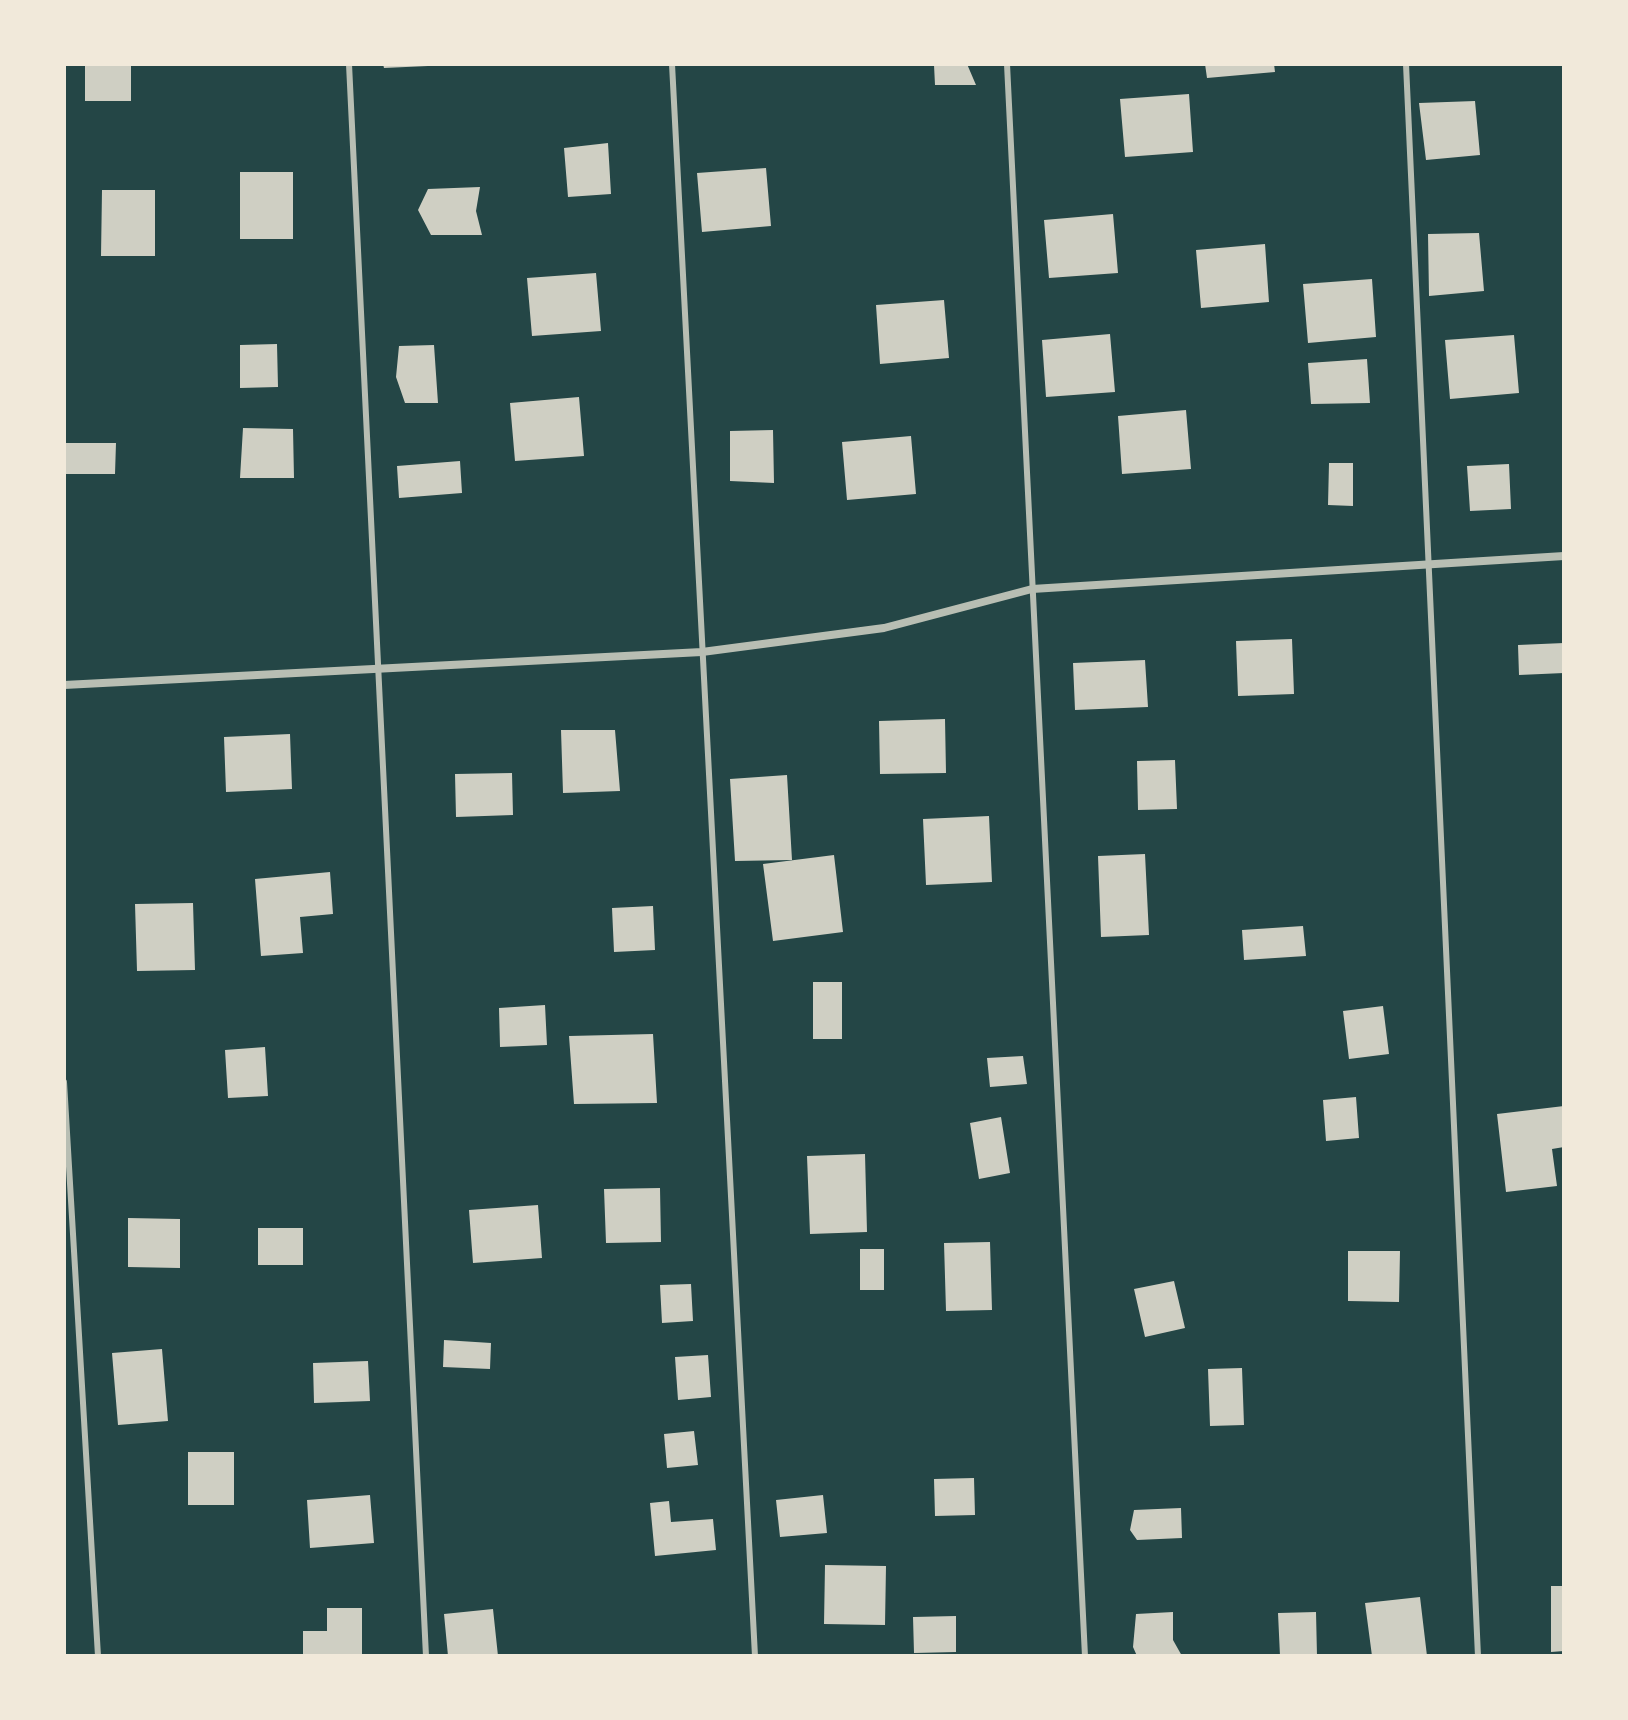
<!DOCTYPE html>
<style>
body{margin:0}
#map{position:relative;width:1628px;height:1720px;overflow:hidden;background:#0f3d3e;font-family:Inter,sans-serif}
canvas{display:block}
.frame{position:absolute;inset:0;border:66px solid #f1e9da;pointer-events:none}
</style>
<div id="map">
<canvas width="1628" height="1720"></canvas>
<div class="frame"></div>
</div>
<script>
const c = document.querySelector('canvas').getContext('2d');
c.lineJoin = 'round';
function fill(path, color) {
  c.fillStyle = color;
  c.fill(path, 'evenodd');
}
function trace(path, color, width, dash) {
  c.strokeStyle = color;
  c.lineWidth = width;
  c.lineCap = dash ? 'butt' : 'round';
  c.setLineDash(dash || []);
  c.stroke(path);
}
fill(new Path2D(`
 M 64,64 L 1564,64 L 1564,1656 L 64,1656 Z`), '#244646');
fill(new Path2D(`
 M 85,64 L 131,64 L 131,101 L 85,101 Z
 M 383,64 L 428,64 L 428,66 L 384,68 Z
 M 967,64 L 976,85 L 935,85 L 934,65 Z
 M 1205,64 L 1274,64 L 1275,72 L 1207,78 Z
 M 1189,94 L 1193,152 L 1125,157 L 1120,99 Z
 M 1475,101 L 1480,155 L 1426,160 L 1419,103 Z
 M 608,143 L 611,194 L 568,197 L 564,148 Z
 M 766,168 L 771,226 L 702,232 L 697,173 Z
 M 240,172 L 293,172 L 293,239 L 240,239 Z
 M 480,187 L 476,211 L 482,235 L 431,235 L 418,210 L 428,189 Z
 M 102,190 L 155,190 L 155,256 L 101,256 Z
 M 1113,214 L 1118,273 L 1049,278 L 1044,220 Z
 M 1479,233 L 1484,291 L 1429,296 L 1428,234 Z
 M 1265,244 L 1269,302 L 1201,308 L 1196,250 Z
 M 596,273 L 601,331 L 532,336 L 527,278 Z
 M 1372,279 L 1376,337 L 1308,343 L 1303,284 Z
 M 944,300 L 949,358 L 880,364 L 876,305 Z
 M 1110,334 L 1115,392 L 1046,397 L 1042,340 Z
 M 1514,335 L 1519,393 L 1450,399 L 1445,340 Z
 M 277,344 L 278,387 L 240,388 L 240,345 Z
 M 434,345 L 438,403 L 405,403 L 396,377 L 399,346 Z
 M 1367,359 L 1370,403 L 1311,404 L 1308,363 Z
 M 579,397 L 584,456 L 515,461 L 510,403 Z
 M 1186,410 L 1191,469 L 1122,474 L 1118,416 Z
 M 243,428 L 293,429 L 294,478 L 240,478 Z
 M 773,430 L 774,483 L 730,481 L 730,431 Z
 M 911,436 L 916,494 L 847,500 L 842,442 Z
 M 64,443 L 116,443 L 115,474 L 65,474 Z
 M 460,461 L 462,493 L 399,498 L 397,466 Z
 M 1329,463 L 1353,463 L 1353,506 L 1328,505 Z
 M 1509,464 L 1511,509 L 1470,511 L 1467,466 Z
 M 1292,639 L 1294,694 L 1238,696 L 1236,641 Z
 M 1564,643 L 1564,673 L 1519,675 L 1518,645 Z
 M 1145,660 L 1148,707 L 1075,710 L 1073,663 Z
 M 945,719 L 946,773 L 880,774 L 879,721 Z
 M 561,730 L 615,730 L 620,791 L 563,793 Z
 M 290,734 L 292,789 L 226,792 L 224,737 Z
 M 1175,760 L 1177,809 L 1138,810 L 1137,761 Z
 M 512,773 L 513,815 L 456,817 L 455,774 Z
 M 787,775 L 792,860 L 735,861 L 730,779 Z
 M 989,816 L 992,882 L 926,885 L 923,819 Z
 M 1145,854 L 1149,935 L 1101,937 L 1098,856 Z
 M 834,855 L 843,932 L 773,941 L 763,864 Z
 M 330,872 L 333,914 L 300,917 L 303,953 L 261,956 L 255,879 Z
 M 193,903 L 195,970 L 137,971 L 135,904 Z
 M 653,906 L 655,950 L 614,952 L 612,908 Z
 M 1303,926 L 1306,956 L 1244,960 L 1242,930 Z
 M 813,982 L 842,982 L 842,1039 L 813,1039 Z
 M 545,1005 L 547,1045 L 500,1047 L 499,1008 Z
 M 1383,1006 L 1389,1054 L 1349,1059 L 1343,1011 Z
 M 653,1034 L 657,1103 L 574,1104 L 569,1036 Z
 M 265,1047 L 268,1096 L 228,1098 L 225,1050 Z
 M 1023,1056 L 1027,1084 L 990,1087 L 987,1058 Z
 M 1356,1097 L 1359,1138 L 1326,1141 L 1323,1100 Z
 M 1564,1106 L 1564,1147 L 1552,1149 L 1557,1186 L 1506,1192 L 1497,1114 Z
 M 1001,1117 L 1010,1173 L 979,1179 L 970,1123 Z
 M 865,1154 L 867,1232 L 810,1234 L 807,1156 Z
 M 660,1188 L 661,1242 L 606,1243 L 604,1189 Z
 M 538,1205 L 542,1258 L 473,1263 L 469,1210 Z
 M 128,1218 L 180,1219 L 180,1268 L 128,1267 Z
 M 258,1228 L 303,1228 L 303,1265 L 258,1265 Z
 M 990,1242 L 992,1310 L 946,1311 L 944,1243 Z
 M 860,1249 L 884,1249 L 884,1290 L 860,1290 Z
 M 1348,1251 L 1400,1251 L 1399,1302 L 1348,1301 Z
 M 1174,1281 L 1185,1328 L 1145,1337 L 1134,1289 Z
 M 691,1284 L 693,1321 L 662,1323 L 660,1285 Z
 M 444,1340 L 491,1343 L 490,1369 L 443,1367 Z
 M 162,1349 L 168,1421 L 118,1425 L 112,1353 Z
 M 708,1355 L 711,1397 L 678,1400 L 675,1357 Z
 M 368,1361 L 370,1401 L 314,1403 L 313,1363 Z
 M 1242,1368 L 1244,1425 L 1210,1426 L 1208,1369 Z
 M 694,1431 L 698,1465 L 667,1468 L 664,1434 Z
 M 188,1452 L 234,1452 L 234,1505 L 188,1505 Z
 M 974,1478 L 975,1515 L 935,1516 L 934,1479 Z
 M 370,1495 L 374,1543 L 310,1548 L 307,1500 Z
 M 823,1495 L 827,1533 L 780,1537 L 776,1500 Z
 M 669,1501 L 671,1522 L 713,1519 L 716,1550 L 655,1556 L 650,1503 Z
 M 1181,1508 L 1182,1538 L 1137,1540 L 1130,1530 L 1134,1510 Z
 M 825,1565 L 886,1566 L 885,1625 L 824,1624 Z
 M 1551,1586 L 1564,1586 L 1564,1651 L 1551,1652 Z
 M 1420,1597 L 1427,1656 L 1372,1656 L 1365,1603 Z
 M 327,1608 L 362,1608 L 362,1656 L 303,1656 L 303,1631 L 327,1631 Z
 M 493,1609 L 498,1656 L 448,1656 L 444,1614 Z
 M 1173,1612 L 1173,1640 L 1182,1656 L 1137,1656 L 1133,1647 L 1136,1614 Z
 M 1316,1612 L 1317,1656 L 1280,1656 L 1278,1613 Z
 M 956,1616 L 956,1652 L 914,1653 L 913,1617 Z`), '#cfcfc3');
trace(new Path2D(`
 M 349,64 L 426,1656
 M 672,64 L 755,1656
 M 1007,64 L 1085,1656
 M 1406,64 L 1478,1656
 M 64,1082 L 98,1656`), '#b8beb3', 6);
trace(new Path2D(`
 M 64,685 L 702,652 L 884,628 L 1032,589 L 1564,556`), '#b8beb3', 8);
</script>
